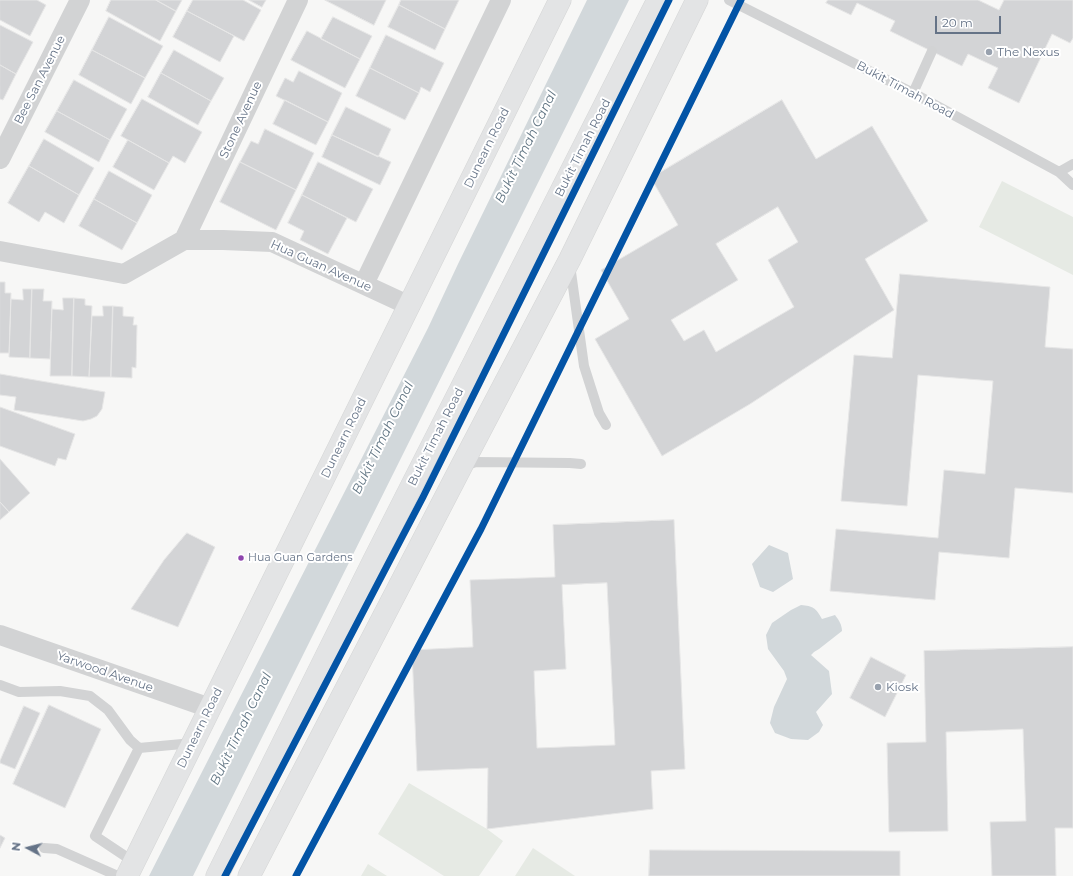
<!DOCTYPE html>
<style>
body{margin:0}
#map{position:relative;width:1073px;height:876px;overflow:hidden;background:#f7f7f6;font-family:Montserrat,sans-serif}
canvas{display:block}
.north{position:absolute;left:8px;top:828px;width:40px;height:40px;-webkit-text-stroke:3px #fff;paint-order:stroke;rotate:277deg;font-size:11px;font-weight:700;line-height:16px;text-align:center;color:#657387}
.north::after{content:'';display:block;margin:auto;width:14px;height:18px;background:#657387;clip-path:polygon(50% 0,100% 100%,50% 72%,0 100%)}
.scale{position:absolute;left:935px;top:16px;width:66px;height:18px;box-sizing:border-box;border:2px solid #657387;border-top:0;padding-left:5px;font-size:12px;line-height:14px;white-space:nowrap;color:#657387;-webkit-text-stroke:3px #fff;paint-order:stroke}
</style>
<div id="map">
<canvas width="1073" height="876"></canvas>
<div class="north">N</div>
<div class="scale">20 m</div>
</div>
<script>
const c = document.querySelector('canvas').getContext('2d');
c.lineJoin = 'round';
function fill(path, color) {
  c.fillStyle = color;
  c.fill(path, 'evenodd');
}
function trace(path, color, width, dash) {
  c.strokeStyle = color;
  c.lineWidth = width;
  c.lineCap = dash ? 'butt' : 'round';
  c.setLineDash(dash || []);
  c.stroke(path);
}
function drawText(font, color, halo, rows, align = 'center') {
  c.font = font + ' Montserrat,sans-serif';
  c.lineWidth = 4;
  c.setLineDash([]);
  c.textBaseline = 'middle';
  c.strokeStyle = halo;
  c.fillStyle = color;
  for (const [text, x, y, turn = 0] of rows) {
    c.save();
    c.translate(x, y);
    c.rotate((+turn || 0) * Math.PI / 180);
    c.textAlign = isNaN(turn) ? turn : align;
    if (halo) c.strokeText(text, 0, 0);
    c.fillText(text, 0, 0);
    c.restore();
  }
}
fill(new Path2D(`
 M 1002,181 L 1073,217 L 1073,275 L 979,227 Z
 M 409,783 L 487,829 L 503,841 L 479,876 L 444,876 L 378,834 Z
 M 533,848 L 575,876 L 515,876 Z
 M 368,864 L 387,876 L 361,876 Z`), '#e6eae4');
fill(new Path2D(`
 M 587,0 L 629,0 L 193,876 L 149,876 L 428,328 L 458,264 Z
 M 769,545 L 788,553 L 793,579 L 773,592 L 760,587 L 752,564 Z
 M 801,605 C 813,606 816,608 822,619 L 835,615 C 839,620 842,625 842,631 L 819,649 L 814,652 L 811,655 L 829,671 L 832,694 L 816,712 L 823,725 L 819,732 L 808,740 L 791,739 L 775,733 L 770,723 L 774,707 L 787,679 L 784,671 L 768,649 L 766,635 L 772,623 L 791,610 Z`), '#d2d8db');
const building = new Path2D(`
 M 0,0 L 37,0 L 46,5 L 30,36 L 0,20 Z
 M 111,0 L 156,0 L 176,11 L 160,41 L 106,11 Z
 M 156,0 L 182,0 L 176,11 Z
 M 193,0 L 243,0 L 261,10 L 244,41 L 187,11 Z
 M 249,0 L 266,0 L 262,7 Z
 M 325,0 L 386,0 L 374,25 Z
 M 401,0 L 459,0 L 445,29 L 399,5 Z
 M 828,0 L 978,0 L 999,10 L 1004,0 L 1073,0 L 1073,38 L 1070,43 L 1052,34 L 1019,103 L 988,88 L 998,68 L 968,54 L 962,66 L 890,31 L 895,21 L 857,3 L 851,15 L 826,3 Z
 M 399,5 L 445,29 L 435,50 L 388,27 Z
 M 187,11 L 234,36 L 220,62 L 173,37 Z
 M 109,17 L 163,46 L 145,78 L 92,50 Z
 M 333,17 L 372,36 L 360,59 L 321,39 Z
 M 0,25 L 33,42 L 16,74 L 0,65 Z
 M 307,31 L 360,59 L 345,88 L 291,60 Z
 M 386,35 L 444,63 L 430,92 L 421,87 L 419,93 L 370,68 Z
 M 92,50 L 145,78 L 131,104 L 79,75 Z
 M 174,50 L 224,78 L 211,101 L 161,73 Z
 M 0,65 L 16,74 L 3,100 L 0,99 Z
 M 370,68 L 419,93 L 405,120 L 356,96 Z
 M 299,71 L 342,93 L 328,122 L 276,96 L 285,78 L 293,82 Z
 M 161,73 L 211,101 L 198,125 L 148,97 Z
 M 74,80 L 127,109 L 110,140 L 57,111 Z
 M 142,99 L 202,132 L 185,163 L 173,156 L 169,163 L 121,136 Z
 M 285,100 L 328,122 L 316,145 L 273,124 Z
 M 782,100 L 816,159 L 872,126 L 928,221 L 865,259 L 894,310 L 750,404 L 662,456 L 595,339 L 629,319 L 601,270 L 678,225 L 651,178 ZM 778,207 L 798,242 L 768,260 L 794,307 L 716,352 L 704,330 L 684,341 L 671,320 L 738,280 L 716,244 Z
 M 346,107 L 391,129 L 378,157 L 332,135 Z
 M 57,111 L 110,140 L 99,162 L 45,132 Z
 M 265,129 L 314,153 L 296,190 L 240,162 L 251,141 L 258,144 Z
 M 332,135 L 391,162 L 380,185 L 322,157 Z
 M 44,139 L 94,168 L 79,195 L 29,166 Z
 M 128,140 L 169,163 L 154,190 L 113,167 Z
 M 240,162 L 296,190 L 276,230 L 220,202 Z
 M 318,162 L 373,189 L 356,222 L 302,195 Z
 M 29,166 L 79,195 L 64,223 L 45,212 L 39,222 L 8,203 Z
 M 109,171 L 152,195 L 137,223 L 94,199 Z
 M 302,195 L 347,218 L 328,254 L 300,240 L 304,231 L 288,223 Z
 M 94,199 L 137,223 L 122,250 L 79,226 Z
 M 900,274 L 1050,287 L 1045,347 L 1073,349 L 1073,493 L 1015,488 L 1009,558 L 939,552 L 935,600 L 830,591 L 836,529 L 938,538 L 944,470 L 985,474 L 993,381 L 918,375 L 907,506 L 841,501 L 854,355 L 892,358 Z
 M 0,282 L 5,282 L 5,293 L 11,293 L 9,353 L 0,353 Z
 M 23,289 L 32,289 L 30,358 L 9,357 L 11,299 L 23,300 Z
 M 32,289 L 44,289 L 43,301 L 52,301 L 50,359 L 30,358 Z
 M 63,298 L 74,298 L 72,376 L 50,376 L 52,309 L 63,310 Z
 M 74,298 L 85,299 L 85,305 L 92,306 L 89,377 L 72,376 Z
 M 103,306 L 113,306 L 111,377 L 89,377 L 92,316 L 103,316 Z
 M 113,306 L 123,307 L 123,316 L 134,317 L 133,325 L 137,325 L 136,368 L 132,367 L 132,378 L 111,377 Z
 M 0,374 L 105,392 L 102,409 L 97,416 L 91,419 L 83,421 L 14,410 L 16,397 L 0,395 Z
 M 0,407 L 75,434 L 66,460 L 58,458 L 55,466 L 0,446 Z
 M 0,459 L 30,493 L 9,512 L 0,502 Z
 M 0,502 L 9,512 L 0,520 Z
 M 674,520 L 685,769 L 651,771 L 653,809 L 487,829 L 488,768 L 417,771 L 412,650 L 473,647 L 470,580 L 555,577 L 553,525 ZM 607,583 L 615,745 L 537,748 L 534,671 L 566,669 L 562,585 Z
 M 187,533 L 215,547 L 178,627 L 131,609 L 164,560 Z
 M 1073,647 L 1073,828 L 1055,828 L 1056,876 L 992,876 L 990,822 L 1026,821 L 1023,729 L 946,732 L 948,831 L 889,832 L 887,743 L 926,742 L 924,651 Z
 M 871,657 L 906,675 L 885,717 L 850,698 Z
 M 49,705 L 101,729 L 65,808 L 13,784 Z
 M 24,706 L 40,713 L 15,769 L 0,763 L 0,761 Z
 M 0,835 L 5,838 L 0,848 Z
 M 650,850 L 900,851 L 900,876 L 649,876 Z`);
fill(building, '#d3d4d6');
trace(building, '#e6e6e6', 1);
const highway = new Path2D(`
 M 127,876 L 560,0
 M 217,876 L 373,562 L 658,0
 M 249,876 L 461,467 L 570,259 L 697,0`);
trace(highway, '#d4d5d5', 23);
trace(new Path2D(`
 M 729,0 L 913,93 L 1059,172 L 1073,185
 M 913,93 L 932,51
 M 1059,172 L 1073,164
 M 570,265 L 584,366 L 599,413 L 606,425
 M 464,466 L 476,462 L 570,463 L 581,464
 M 0,685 L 19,692 L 60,691 L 90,696 L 108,710 L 130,740 L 139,748 L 193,743
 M 44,848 L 57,849 L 118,876
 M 134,862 L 95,836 L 139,748`), '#d2d3d4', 10);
trace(new Path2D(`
 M 0,159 L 80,0
 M 184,240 L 298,0
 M 0,251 L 124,274 L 184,240 L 223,240 L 272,242 L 410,306
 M 364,284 L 501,0
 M 0,635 L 210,708`), '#d2d3d4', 20);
trace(highway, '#e3e4e5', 22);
trace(new Path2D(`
 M 225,876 L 423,497 L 669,0
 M 296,876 L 481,529 L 741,0`), '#0354a6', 7);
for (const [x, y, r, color] of [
 [989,52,4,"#98a1ae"],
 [241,558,3.5,"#8e44ad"],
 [878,687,4,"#98a1ae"]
]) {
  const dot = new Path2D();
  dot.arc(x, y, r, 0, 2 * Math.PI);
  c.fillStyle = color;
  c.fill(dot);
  trace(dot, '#fff', 1.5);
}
drawText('11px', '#657387', '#fff', [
 ["Hua Guan Gardens",248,558]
], 'left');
drawText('12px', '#657387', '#fff', [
 ["The Nexus",997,52],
 ["Kiosk",886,687]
], 'left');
drawText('12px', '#657387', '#fff', [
 ["Bee San Avenue",40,80,-63],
 ["Bukit Timah Road",905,90,28],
 ["Stone Avenue",241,120,-65],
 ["Dunearn Road",487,148,-64],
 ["Bukit Timah Road",583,148,-63],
 ["Hua Guan Avenue",321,266,24],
 ["Bukit Timah Road",436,437,-63],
 ["Dunearn Road",344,438,-64],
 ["Yarwood Avenue",105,672,19],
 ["Dunearn Road",200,728,-64]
]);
drawText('italic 13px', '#617583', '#fff', [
 ["Bukit Timah Canal",526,147,-64],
 ["Bukit Timah Canal",383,438,-64],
 ["Bukit Timah Canal",241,729,-64]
]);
</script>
